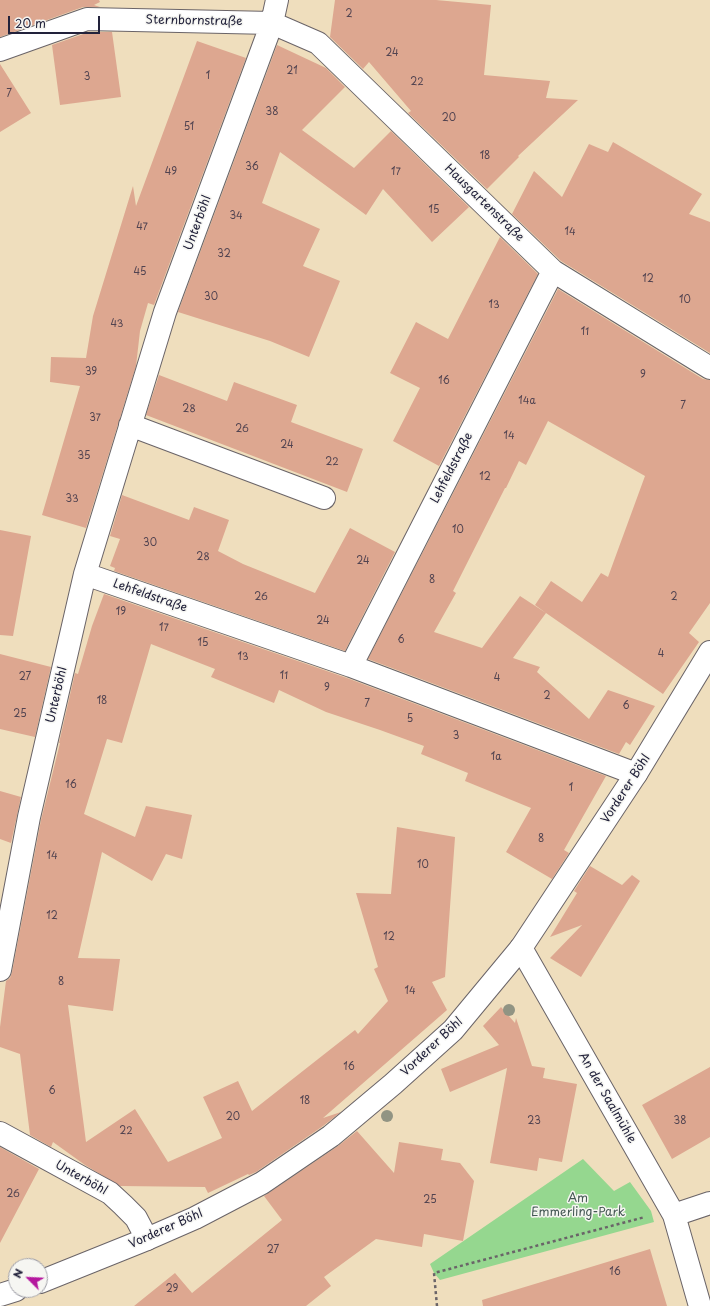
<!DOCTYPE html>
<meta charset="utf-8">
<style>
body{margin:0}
#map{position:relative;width:710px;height:1306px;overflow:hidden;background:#efdebd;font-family:"Playpen Sans",sans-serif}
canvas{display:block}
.north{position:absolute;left:8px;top:1258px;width:40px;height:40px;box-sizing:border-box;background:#f6f6f2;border:1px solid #a1a1a9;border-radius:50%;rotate:294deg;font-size:11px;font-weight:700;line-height:16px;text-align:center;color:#22223b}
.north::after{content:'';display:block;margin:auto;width:14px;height:18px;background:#b5179e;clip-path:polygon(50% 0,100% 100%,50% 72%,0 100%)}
.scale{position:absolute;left:8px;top:16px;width:92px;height:18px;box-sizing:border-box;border:2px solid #22223b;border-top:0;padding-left:5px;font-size:12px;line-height:14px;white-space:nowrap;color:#22223b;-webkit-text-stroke:3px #f6f6f2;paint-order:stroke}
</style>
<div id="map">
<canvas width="710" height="1306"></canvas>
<div class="north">N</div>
<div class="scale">20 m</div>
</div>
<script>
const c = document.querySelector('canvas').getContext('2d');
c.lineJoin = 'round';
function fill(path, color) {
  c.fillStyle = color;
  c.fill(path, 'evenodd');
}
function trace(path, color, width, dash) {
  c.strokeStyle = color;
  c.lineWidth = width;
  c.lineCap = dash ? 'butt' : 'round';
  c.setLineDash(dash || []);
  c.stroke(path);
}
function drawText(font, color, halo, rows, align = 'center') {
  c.font = font + ' "Playpen Sans",sans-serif';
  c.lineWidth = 3;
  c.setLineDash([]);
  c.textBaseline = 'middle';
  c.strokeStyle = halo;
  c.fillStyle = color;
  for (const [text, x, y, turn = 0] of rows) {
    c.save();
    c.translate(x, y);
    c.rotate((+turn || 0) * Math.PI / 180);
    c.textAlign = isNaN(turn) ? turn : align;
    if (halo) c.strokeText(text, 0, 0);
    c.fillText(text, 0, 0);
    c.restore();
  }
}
fill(new Path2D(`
 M 583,1159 L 614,1191 L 630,1182 L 651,1211 L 654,1222 L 440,1280 L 434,1273 L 430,1264 Z`), '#95d78f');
fill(new Path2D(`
 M 0,0 L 99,0 L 100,2 L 94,5 L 100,7 L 83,7 L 0,37 Z
 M 335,0 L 436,0 L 491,5 L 484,75 L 550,81 L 546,98 L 578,100 L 518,156 L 519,157 L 487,189 L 408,113 L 411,111 L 369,62 L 363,69 L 330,37 Z
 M 89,32 L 112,32 L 121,97 L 60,105 L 52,45 Z
 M 197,41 L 246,58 L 154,305 L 148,303 L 140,331 L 136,366 L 86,528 L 42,515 L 80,386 L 50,382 L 51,357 L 86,358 L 93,316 L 133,186 L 136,206 Z
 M 277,45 L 326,68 L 345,87 L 302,130 L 354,168 L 391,131 L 469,207 L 432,242 L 383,189 L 366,215 L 280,152 L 262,203 L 320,229 L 303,266 L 340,281 L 309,357 L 270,341 L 178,312 Z
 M 0,64 L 31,113 L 0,132 Z
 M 613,142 L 702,194 L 689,214 L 710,222 L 710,353 L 561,261 L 512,214 L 534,171 L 562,197 L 589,144 L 608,152 Z
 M 500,237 L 538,274 L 439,466 L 393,441 L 420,388 L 390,373 L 416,322 L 448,339 Z
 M 558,289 L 703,379 L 710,380 L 710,603 L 689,633 L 699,642 L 663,694 L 546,613 L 513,658 L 540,667 L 537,672 L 589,719 L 608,690 L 655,706 L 630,745 L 626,742 L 619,754 L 368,659 ZM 548,421 L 645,476 L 608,577 L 601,573 L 582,602 L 551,581 L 535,605 L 546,613 L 520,596 L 482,648 L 434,632 L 456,593 L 453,591 L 505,488 L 506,488 L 519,461 L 526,465 Z
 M 159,375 L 227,401 L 234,382 L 297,405 L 291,422 L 363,449 L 347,492 L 146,415 Z
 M 122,495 L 189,520 L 194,507 L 229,520 L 218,551 L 243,564 L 315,593 L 350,528 L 395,552 L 345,651 L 114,571 L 115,568 L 110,566 L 120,539 L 110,536 Z
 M 0,530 L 31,536 L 13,636 L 0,635 Z
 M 104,594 L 347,678 L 606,776 L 564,850 L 569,853 L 552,879 L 506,852 L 531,808 L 465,781 L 468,773 L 421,754 L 424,746 L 380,730 L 326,712 L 279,690 L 274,703 L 211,677 L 215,669 L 151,644 L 122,743 L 107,739 L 84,814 L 135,837 L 146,806 L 192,815 L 182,859 L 166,854 L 152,881 L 102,852 L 78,958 L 120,959 L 113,1011 L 68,1005 L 86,1142 L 135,1109 L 168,1162 L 222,1138 L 203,1097 L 238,1081 L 252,1111 L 355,1030 L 358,1034 L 388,1001 L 374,969 L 378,967 L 356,893 L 391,894 L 397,827 L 455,837 L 445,977 L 432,982 L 447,1010 L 323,1118 L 341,1112 L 323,1126 L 256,1172 L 249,1175 L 248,1174 L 208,1193 L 205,1187 L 120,1186 L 85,1165 L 53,1142 L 51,1147 L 30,1135 L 20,1054 L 0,1047 L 0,1027 L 6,981 L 10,978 L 12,972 L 41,820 L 60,743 L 59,743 L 75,673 L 78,674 L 92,626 Z
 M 0,654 L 51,667 L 35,737 L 0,729 Z
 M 0,791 L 21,797 L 11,843 L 0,839 Z
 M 590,866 L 622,885 L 632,875 L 640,881 L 581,977 L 550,958 L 582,925 L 550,937 L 577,893 L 574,891 Z
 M 501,1007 L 515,1023 L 516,1018 L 532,1066 L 545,1068 L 543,1078 L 577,1084 L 562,1162 L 539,1158 L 537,1171 L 490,1163 L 507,1068 L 450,1092 L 441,1069 L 499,1045 L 483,1026 Z
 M 710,1067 L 710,1137 L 672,1159 L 642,1105 Z
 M 357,1131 L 394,1173 L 399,1142 L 443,1149 L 441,1160 L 460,1163 L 474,1181 L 463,1241 L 424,1234 L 422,1247 L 376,1239 L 324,1277 L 331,1286 L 306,1306 L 134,1306 L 175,1273 L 192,1293 L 282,1220 L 264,1196 L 338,1146 Z
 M 0,1147 L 39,1169 L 0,1243 Z
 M 650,1249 L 667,1306 L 483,1306 L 482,1300 Z`), '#dda790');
const minor = new Path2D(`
 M 0,50 L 87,19 L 272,23 L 318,43 L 553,271 L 710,368
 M 130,425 L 324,498
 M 85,574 L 351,666 L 636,774
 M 351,666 L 553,271
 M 521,948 L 674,1215 L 710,1203
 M 0,970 L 29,817 L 85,574 L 165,312 L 272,23 L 277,0
 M 0,1133 L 110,1193 L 123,1205 L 136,1218 L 147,1239
 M 674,1215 L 700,1306`);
const major = new Path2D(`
 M 40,1282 L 147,1239 L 195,1218 L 262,1183 L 331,1136 L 393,1084 L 453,1030 L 521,948 L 636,774 L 710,652
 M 0,1295 L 16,1290`);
trace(minor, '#6a6468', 24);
trace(major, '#6a6468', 24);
trace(new Path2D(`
 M 437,1306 L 434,1273 L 645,1217`), '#6a6468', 2.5, [3, 3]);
trace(minor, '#fff', 22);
trace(major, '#fff', 22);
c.fillStyle = '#919483';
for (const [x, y] of [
 [509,1010],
 [387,1116]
]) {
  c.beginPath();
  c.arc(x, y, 6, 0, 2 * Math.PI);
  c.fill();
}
drawText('10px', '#514350', null, [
 ["2",349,14],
 ["24",392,53],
 ["21",292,71],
 ["1",208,76],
 ["3",87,77],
 ["22",417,82],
 ["7",9,94],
 ["38",272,112],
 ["20",449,118],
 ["51",189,127],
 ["18",485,156],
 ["36",252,167],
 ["49",171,172],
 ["17",396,172],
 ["15",434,210],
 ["34",236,216],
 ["47",142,227],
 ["14",570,232],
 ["32",224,254],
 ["45",140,272],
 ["12",648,279],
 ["30",211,297],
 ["10",685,300],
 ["13",494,305],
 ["43",117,324],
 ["11",585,332],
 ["39",91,372],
 ["9",643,375],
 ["16",444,381],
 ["14a",527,401],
 ["7",683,406],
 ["28",189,409],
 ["37",95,418],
 ["26",242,429],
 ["14",509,436],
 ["24",287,445],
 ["35",84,456],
 ["22",332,462],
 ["12",485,477],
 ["33",72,499],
 ["10",458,530],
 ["30",150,543],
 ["28",203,557],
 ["24",363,561],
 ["8",432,580],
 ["26",261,597],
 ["2",674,597],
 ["19",121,612],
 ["24",323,621],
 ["17",164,628],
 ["6",401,640],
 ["15",203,643],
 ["4",661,654],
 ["13",243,657],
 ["11",284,676],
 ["27",25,677],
 ["4",497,678],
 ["9",327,688],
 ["2",547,696],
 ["18",102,701],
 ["7",367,704],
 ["6",626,706],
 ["25",20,714],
 ["5",410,719],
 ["3",456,736],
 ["1a",496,757],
 ["16",71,785],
 ["1",571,788],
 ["8",541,839],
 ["14",52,856],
 ["10",423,865],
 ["12",52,916],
 ["12",389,937],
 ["8",61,982],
 ["14",410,991],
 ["16",349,1067],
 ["6",52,1091],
 ["18",305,1101],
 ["20",233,1117],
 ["23",534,1121],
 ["38",680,1121],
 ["22",126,1131],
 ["26",13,1194],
 ["25",430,1200],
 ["27",273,1250],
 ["16",615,1272],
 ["29",172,1289]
]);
drawText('12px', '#22223b', '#f6f6f2', [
 ["Sternbornstraße",194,21,1],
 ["Hausgartenstraße",484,203,44],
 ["Unterböhl",198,223,-70],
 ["Lehfeldstraße",452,468,-63],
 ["Lehfeldstraße",150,596,19],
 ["Unterböhl",57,695,-77],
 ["Vorderer Böhl",626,789,-57],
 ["Vorderer Böhl",432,1047,-43],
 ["An der Saalmühle",607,1098,60],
 ["Unterböhl",81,1178,29],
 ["Vorderer Böhl",166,1229,-24]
]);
drawText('12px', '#445854', '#f6f6f2', [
 ["Am",578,1199],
 ["Emmerling-Park",578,1213]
]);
</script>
